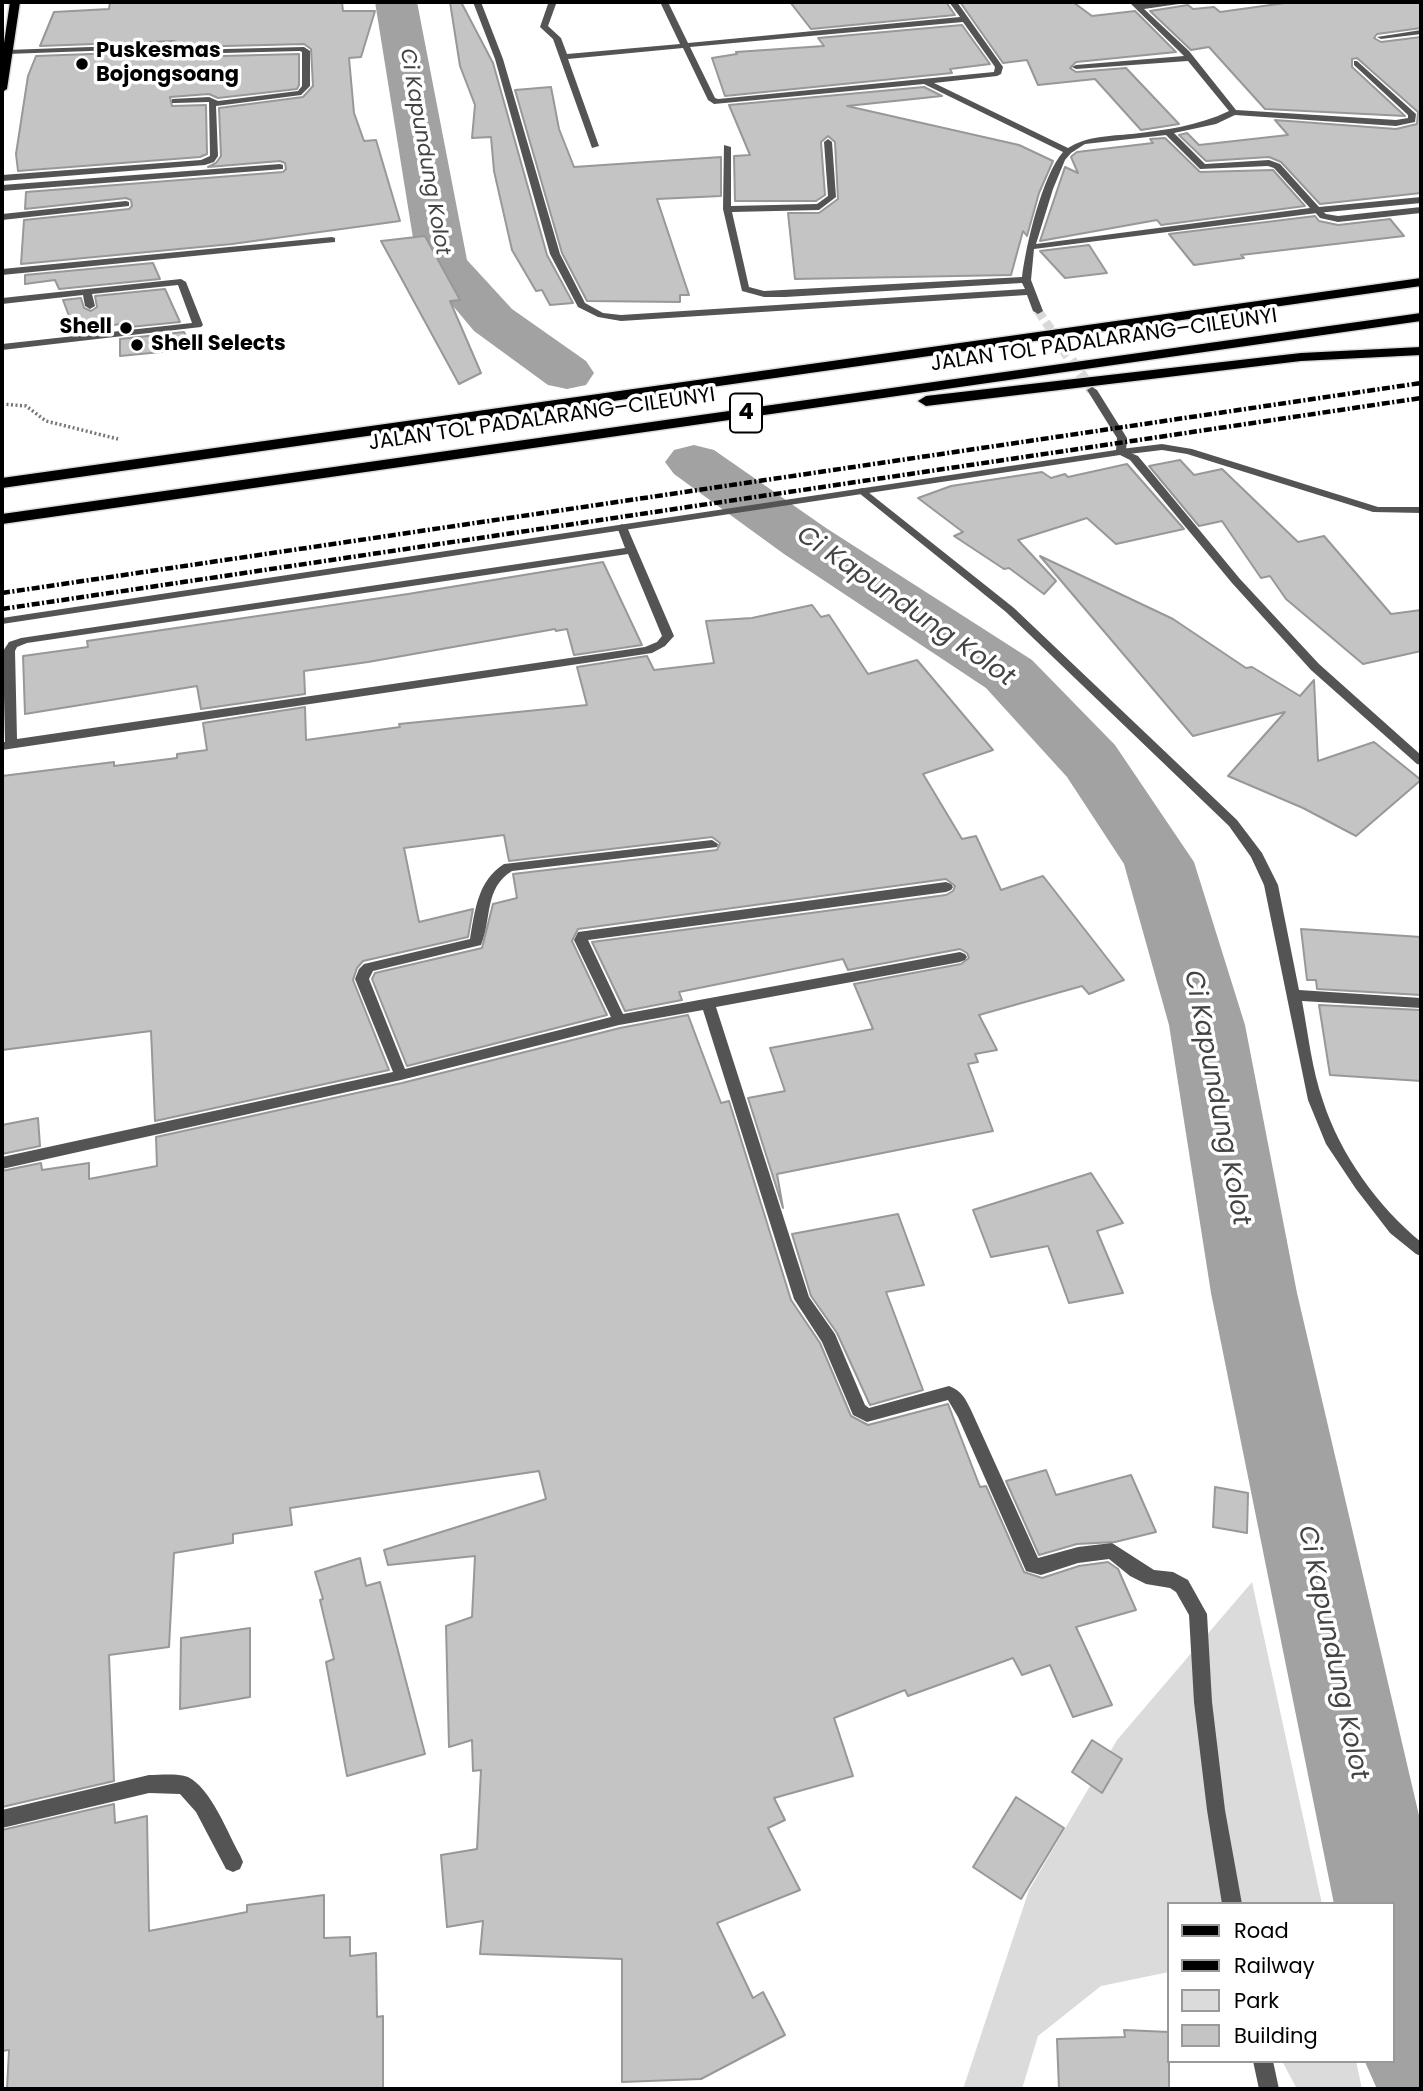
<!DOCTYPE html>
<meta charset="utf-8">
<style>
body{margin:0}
#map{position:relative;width:1423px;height:2091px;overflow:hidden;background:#fff;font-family:Poppins,sans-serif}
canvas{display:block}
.frame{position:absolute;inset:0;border:4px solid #000;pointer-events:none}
.legend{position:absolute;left:1167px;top:1902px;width:228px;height:161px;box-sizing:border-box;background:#fff;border:2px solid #999;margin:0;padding:9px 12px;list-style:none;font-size:21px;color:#000}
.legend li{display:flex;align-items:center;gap:14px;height:35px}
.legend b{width:35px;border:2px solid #999}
</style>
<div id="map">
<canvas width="1423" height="2091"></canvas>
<div class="frame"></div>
<ul class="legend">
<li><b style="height:9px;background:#000"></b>Road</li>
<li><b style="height:9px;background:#000"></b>Railway</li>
<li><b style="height:19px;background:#dbdbdb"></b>Park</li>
<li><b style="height:19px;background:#c4c4c4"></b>Building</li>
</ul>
</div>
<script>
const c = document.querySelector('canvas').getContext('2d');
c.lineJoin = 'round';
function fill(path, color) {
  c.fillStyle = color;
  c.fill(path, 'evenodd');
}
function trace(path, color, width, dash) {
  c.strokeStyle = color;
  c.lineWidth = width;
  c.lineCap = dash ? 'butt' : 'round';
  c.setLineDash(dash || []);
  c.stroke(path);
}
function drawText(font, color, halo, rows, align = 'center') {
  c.font = font + ' Poppins,sans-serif';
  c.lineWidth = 7;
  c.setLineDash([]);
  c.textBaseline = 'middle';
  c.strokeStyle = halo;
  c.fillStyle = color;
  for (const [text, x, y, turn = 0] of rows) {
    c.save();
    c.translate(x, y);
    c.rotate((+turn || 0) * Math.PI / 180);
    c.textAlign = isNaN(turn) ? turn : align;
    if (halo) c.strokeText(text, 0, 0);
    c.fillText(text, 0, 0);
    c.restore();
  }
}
fill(new Path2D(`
 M 1252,1582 L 1322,1904 L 1169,1904 L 1169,1972 L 1101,1986 L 1038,2036 L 1022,2089 L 963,2089 L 1029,1890 L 1117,1740 Z
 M 1282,2061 L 1356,2061 L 1362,2089 L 1297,2089 Z`), '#dbdbdb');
fill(new Path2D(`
 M 375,2 L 417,2 L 467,260 L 512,309 L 586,361 L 594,373 L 586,385 L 567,389 L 548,385 L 474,331 L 417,263 Z
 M 694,445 L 714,450 L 826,528 L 1032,660 L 1115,745 L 1194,862 L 1245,1025 L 1297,1293 L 1421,1824 L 1421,2089 L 1377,2089 L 1365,2062 L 1393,2061 L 1393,1904 L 1334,1904 L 1211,1293 L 1169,1025 L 1124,864 L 1067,777 L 986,688 L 784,554 L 674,474 L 665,462 L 674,450 Z`), '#a2a2a2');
const building = new Path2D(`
 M 110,2 L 342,2 L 343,11 L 375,11 L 361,57 L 349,58 L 354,113 L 364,141 L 376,140 L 400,221 L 232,244 L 21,264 L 24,220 L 129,209 L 132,206 L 131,200 L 126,198 L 25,209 L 26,192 L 283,172 L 286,169 L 285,163 L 280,161 L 208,167 L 216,163 L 221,156 L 219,108 L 303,97 L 313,86 L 311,49 L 304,44 L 187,47 L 174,41 L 40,46 L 54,12 L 109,9 Z
 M 450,2 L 461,2 L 493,63 L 547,255 L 573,303 L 550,305 L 542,290 L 536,291 L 512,250 L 494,171 L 491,137 L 472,138 L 475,105 L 460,66 Z
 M 790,2 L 946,2 L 955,15 L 811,29 Z
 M 960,2 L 1073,2 L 1092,16 L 1135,11 L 1176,52 L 1076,62 L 1070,68 L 1076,72 L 1126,68 L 1179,124 L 1141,130 L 1095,79 L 1038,85 L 1027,60 L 1003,63 Z
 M 1292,2 L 1421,2 L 1421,28 L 1377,34 L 1374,38 L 1381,42 L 1421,37 L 1421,193 L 1320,204 L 1281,162 L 1269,157 L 1206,161 L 1179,135 L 1187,133 L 1199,145 L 1288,135 L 1275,120 L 1396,129 L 1417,124 L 1418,112 L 1357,58 L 1352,59 L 1352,67 L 1405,116 L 1265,109 L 1209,47 L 1191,50 L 1150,11 L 1188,5 L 1193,9 L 1214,7 L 1220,12 Z
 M 962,25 L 990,64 L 950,69 L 952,73 L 725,96 L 712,58 L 737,54 L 736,52 L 824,46 L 818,38 Z
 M 171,51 L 184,57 L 299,54 L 299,85 L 297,89 L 218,98 L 209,94 L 170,97 L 172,106 L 206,105 L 207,154 L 200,157 L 18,171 L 16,154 L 28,76 L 36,56 Z
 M 551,87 L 559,129 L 574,167 L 721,157 L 721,196 L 657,199 L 689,295 L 680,295 L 680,302 L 587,301 L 562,253 L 515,90 Z
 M 924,87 L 942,96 L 847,106 L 1019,145 L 1053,161 L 1039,193 L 1027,236 L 1023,231 L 1011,275 L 795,279 L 788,213 L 819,213 L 838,199 L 835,142 L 828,136 L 821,142 L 825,195 L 816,201 L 735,201 L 734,156 L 750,155 L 729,105 Z
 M 1165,138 L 1200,172 L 1273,170 L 1305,206 L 1161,225 L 1157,220 L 1040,241 L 1065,167 L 1078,173 L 1071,157 L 1073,155 L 1077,152 L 1153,143 L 1150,139 Z
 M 1315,216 L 1319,221 L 1338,225 L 1390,219 L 1404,236 L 1241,255 L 1244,258 L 1194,265 L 1169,234 Z
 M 425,236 L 460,300 L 450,301 L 481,373 L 459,384 L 381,241 Z
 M 1089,245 L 1107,273 L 1065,278 L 1040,251 Z
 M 153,263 L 160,279 L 59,289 L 55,280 L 25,284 L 25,275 Z
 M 165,289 L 180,322 L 120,328 L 120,324 L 75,332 L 63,300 L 81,298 L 84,308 L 91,311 L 97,307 L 95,296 Z
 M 184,332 L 192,349 L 120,356 L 120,339 Z
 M 1180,460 L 1194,475 L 1222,469 L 1298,542 L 1324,536 L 1391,614 L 1421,610 L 1421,651 L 1363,664 L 1286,599 L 1270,576 L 1261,578 L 1222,521 L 1199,526 L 1149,466 Z
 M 1127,464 L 1184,529 L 1116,544 L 1087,518 L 1018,540 L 1056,581 L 1044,594 L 1009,568 L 1004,569 L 954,536 L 963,532 L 918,498 L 951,486 L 1042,472 L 1051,478 L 1065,474 L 1068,477 Z
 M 1040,556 L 1173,619 L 1246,668 L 1252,667 L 1300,696 L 1314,680 L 1318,761 L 1374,742 L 1421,780 L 1356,836 L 1303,808 L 1228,776 L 1285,712 L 1193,736 Z
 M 603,562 L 642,645 L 574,655 L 567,629 L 556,631 L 555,629 L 368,662 L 304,671 L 305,694 L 201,709 L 197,686 L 25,714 L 23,656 L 88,647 L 87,641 L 408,594 Z
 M 812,605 L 821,617 L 829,615 L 868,674 L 917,660 L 993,750 L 923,774 L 962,839 L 976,836 L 1001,890 L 1043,876 L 1124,980 L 1089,994 L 1082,986 L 979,1015 L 997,1050 L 975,1054 L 978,1062 L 968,1064 L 993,1131 L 777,1174 L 783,1208 L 748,1098 L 785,1091 L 770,1048 L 873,1029 L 854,984 L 961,964 L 969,958 L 967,953 L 960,949 L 848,970 L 843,959 L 679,992 L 682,1000 L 625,1011 L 592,942 L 946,895 L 953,891 L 955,886 L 946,879 L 578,929 L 572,941 L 607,1015 L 407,1066 L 372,979 L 375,973 L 482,948 L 493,904 L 517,898 L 513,874 L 717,850 L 720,843 L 712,837 L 509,861 L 504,835 L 404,848 L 419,922 L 473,909 L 468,937 L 363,961 L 357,968 L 353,980 L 389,1070 L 155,1121 L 151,1031 L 2,1050 L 2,776 L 114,762 L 114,766 L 177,758 L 177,754 L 207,750 L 203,723 L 305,707 L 306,740 L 400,727 L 399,724 L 587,705 L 577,667 L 647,656 L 654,670 L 714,663 L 706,621 L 752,618 Z
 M 1301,929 L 1421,937 L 1421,995 L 1317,989 L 1316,980 L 1307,980 Z
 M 1319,1005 L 1421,1010 L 1421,1081 L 1330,1075 Z
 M 688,1015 L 721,1103 L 729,1101 L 791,1300 L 820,1343 L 851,1416 L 868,1425 L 948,1404 L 980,1487 L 986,1486 L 1024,1572 L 1042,1578 L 1079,1566 L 1108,1562 L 1118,1569 L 1136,1610 L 1076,1627 L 1112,1705 L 1073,1717 L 1050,1665 L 1022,1675 L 1013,1658 L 908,1696 L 905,1690 L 834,1718 L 853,1776 L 774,1798 L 785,1820 L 768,1828 L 800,1890 L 717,1923 L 753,1998 L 763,1992 L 785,2035 L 701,2079 L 622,2082 L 622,1959 L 480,1954 L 483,1921 L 447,1927 L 441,1855 L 477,1849 L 481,1770 L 473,1771 L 472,1740 L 449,1747 L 446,1626 L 472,1617 L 475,1556 L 388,1565 L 384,1550 L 546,1499 L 539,1471 L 290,1508 L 292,1525 L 233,1534 L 233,1543 L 174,1553 L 169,1647 L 109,1655 L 114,1781 L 2,1807 L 2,1171 L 41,1163 L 42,1170 L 89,1163 L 89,1179 L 157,1166 L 156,1137 L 402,1083 L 620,1028 Z
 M 38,1118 L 40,1146 L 2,1154 L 2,1125 Z
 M 1091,1173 L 1123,1223 L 1097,1231 L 1123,1293 L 1069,1303 L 1048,1246 L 991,1257 L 973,1210 Z
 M 898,1214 L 924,1285 L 886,1292 L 923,1390 L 870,1405 L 837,1333 L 811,1296 L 792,1234 Z
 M 1046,1470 L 1056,1495 L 1131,1475 L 1156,1532 L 1115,1542 L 1077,1544 L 1039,1555 L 1006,1481 Z
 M 1215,1487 L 1248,1493 L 1247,1533 L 1213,1527 Z
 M 360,1558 L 366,1586 L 380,1582 L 425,1754 L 347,1776 L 326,1662 L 334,1659 L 320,1600 L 323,1599 L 315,1572 Z
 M 250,1628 L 250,1697 L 180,1709 L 181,1638 Z
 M 1092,1740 L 1122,1759 L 1102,1793 L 1072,1772 Z
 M 1016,1797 L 1064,1828 L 1021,1899 L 973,1867 Z
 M 114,1804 L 115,1823 L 147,1816 L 149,1931 L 247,1912 L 247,1905 L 324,1895 L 324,1938 L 350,1937 L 350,1956 L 376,1953 L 377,2017 L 383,2016 L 383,2089 L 7,2089 L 9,2050 L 2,2051 L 2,1830 Z
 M 1124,2030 L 1169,2032 L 1169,2089 L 1059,2089 L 1057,2039 L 1125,2037 Z`);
fill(building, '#c4c4c4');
trace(building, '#989898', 2);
trace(new Path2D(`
 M 1038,311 L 1064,348`), '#d9d9d9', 9, [9, 4.5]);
trace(new Path2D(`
 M 1062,347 L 1092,390`), '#d9d9d9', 11, [11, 5]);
const primary = new Path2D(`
 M 10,2 L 20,2 L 7,89 L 2,92 L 2,57 Z`);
const highway = new Path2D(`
 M 1421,278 L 1421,286 L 2,488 L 2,478 Z
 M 1421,313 L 1421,321 L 2,524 L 2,514 Z
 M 1421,347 L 1421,355 L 1301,361 L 926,406 L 918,401 L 926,396 L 1301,353 Z`);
trace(primary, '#dbdbdb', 3);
trace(highway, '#dbdbdb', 3);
trace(new Path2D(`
 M 2,404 L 26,406 L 46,421 L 118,439`), '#767676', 3.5, [2, 2.5]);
fill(new Path2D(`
 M 280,164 L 283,165 L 283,169 L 2,191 L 2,185 Z
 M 126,201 L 129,202 L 129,206 L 2,220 L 2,214 Z
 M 1421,207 L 1421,213 L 1338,222 L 1320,218 L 1313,210 L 1317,207 L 1326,214 L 1338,216 Z
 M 332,237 L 335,238 L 335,242 L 2,275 L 2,269 Z
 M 181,279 L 186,282 L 203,325 L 201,327 L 2,350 L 2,344 L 192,323 L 178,285 L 92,294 L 95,306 L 90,309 L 85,306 L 83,295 L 2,304 L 2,298 Z
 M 1162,444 L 1192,449 L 1378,507 L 1421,507 L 1421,513 L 1373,512 L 1187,454 L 1162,450 L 1121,455 L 1116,452 L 1121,449 Z
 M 863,488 L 1014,608 L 1237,820 L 1262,853 L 1278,885 L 1299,990 L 1421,998 L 1421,1008 L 1302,1001 C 1308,1033 1312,1070 1323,1101 C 1340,1154 1378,1207 1421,1242 L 1421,1256 L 1416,1254 L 1390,1233 L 1356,1189 L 1326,1144 L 1308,1100 L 1264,885 L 1251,857 L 1229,826 L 1006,612 L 859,493 L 859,489 Z
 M 622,524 L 627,527 L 674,636 L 665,646 L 652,653 L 2,750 L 2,742 L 5,742 L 3,651 L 9,642 L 21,638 L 625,548 L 617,527 ZM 628,554 L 662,636 L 657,642 L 645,647 L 17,739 L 15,651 L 17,647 L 27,643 Z
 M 149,1775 C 160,1775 177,1773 188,1777 C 211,1788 228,1834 240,1855 L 243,1862 L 240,1869 L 233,1872 L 226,1869 L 196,1812 L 180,1794 L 149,1793 L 2,1828 L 2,1810 Z`), '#545454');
fill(new Path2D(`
 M 473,2 L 481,2 L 503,59 L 560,254 L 585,303 L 603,313 L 621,315 L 1025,289 L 1022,283 L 785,297 L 764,297 L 742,291 L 723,209 L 724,145 L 731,147 L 731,206 L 817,204 L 828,196 L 824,142 L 828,139 L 832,142 L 836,197 L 819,210 L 732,212 L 749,287 L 764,291 L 1022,277 C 1026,245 1042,176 1063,152 L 924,84 L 714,104 L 708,100 L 683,48 L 568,59 L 599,146 L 592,148 L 553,39 L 540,27 L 548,4 L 552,2 L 556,4 L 548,26 L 561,38 L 567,54 L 680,44 L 660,2 L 668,2 L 688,43 L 960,17 L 949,2 L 957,2 L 1003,67 L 1001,74 L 997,76 L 934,83 L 1068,148 C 1087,136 1110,136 1132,134 C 1165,130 1198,126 1229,111 L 1188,61 L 1076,69 L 1072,67 L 1076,65 L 1184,56 L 1129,2 L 1137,2 L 1140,4 L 1183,2 L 1179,4 L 1144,9 L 1189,51 L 1236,110 L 1396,120 L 1408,118 L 1408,115 L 1354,65 L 1354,61 L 1357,61 L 1416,114 L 1415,122 L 1396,126 L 1235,115 L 1216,124 L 1174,133 L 1205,164 L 1269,160 L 1280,164 L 1319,207 L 1421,197 L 1421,203 L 1317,213 L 1034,249 L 1031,280 L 1043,311 L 1038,314 L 1033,311 L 1027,295 L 621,321 L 598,317 L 578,307 L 550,254 L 495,59 ZM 963,22 L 995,67 L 994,72 L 718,99 L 715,98 L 690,47 ZM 1166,135 L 1200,169 L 1268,166 L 1274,168 L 1310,208 L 1036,244 L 1053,189 L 1065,160 L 1071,153 L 1085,144 Z
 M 1421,30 L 1421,34 L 1381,39 L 1377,37 Z
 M 174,44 L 186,50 L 304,47 L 310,51 L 310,86 L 301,95 L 216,106 L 218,156 L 214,162 L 205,165 L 2,181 L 2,175 L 201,160 L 210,156 L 209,102 L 175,103 L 172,103 L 172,99 L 209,97 L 218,101 L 298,91 L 302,86 L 302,52 L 300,51 L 184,54 L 172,48 L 7,54 L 3,52 L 7,50 Z
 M 1092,387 L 1097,390 L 1127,438 L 1126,451 L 1138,456 L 1240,579 L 1319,664 L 1421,755 L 1421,765 L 1417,764 L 1311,670 L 1232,583 L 1130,460 L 1120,455 L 2,624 L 2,618 L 1116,450 L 1117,438 L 1087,390 Z
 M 712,840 L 718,844 L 717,847 L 512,871 C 484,888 492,919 481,945 L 373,971 L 369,979 L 405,1069 L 611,1017 L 574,940 L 578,932 L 946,882 L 951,884 L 953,887 L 951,890 L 946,892 L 588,940 L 623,1014 L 960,952 L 965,954 L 967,957 L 965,960 L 960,962 L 716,1007 L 809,1297 L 835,1334 L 865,1405 L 869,1408 L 949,1386 C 962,1391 965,1398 971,1410 L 1038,1558 L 1078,1547 L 1112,1543 L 1154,1570 L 1173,1572 L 1188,1580 L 1207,1614 L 1212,1702 L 1225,1810 L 1242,1904 L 1222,1904 L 1207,1810 L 1194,1702 L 1189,1615 L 1176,1592 L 1170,1588 L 1146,1584 L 1130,1576 L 1109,1559 L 1078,1563 L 1041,1575 L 1026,1571 L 958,1417 L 948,1400 L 867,1422 L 853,1415 L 822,1342 L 794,1299 L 703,1010 L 619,1025 L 401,1080 L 2,1169 L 2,1157 L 393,1072 L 355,979 L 359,969 L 364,964 L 470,939 C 475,910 478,880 504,864 Z
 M 1253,2061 L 1273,2061 L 1279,2089 L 1259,2089 Z`), '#545454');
fill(primary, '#000');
fill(highway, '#000');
trace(new Path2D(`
 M 2,593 L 1421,383
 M 2,609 L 1421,398`), '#000', 4.5, [8, 2.5, 2, 2.5]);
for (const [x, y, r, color] of [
 [82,64,7,"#000"],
 [126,328,7,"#000"],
 [137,345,7,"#000"]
]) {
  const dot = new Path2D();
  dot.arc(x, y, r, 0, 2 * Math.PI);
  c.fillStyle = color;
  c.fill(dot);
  trace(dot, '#fff', 2.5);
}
drawText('bold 21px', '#000', '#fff', [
 ["Puskesmas",96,52],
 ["Bojongsoang",96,76],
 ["Shell",112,328,"right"],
 ["Shell Selects",151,345]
], 'left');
drawText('italic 21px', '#434343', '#fff', [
 ["Ci Kapundung Kolot",424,152,80]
]);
drawText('21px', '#000', '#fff', [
 ["JALAN TOL PADALARANG–CILEUNYI",1104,341,-8],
 ["JALAN TOL PADALARANG–CILEUNYI",542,420,-8]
]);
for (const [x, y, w] of [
 [746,413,32]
]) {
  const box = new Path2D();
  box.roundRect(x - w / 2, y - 19.5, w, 39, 5);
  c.fillStyle = '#fff';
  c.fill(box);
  trace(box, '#000', 2);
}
drawText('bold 23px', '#000', null, [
 ["4",746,413]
]);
drawText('italic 26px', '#434343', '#fff', [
 ["Ci Kapundung Kolot",905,607,35],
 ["Ci Kapundung Kolot",1216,1098,79],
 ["Ci Kapundung Kolot",1332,1653,78]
]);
</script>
